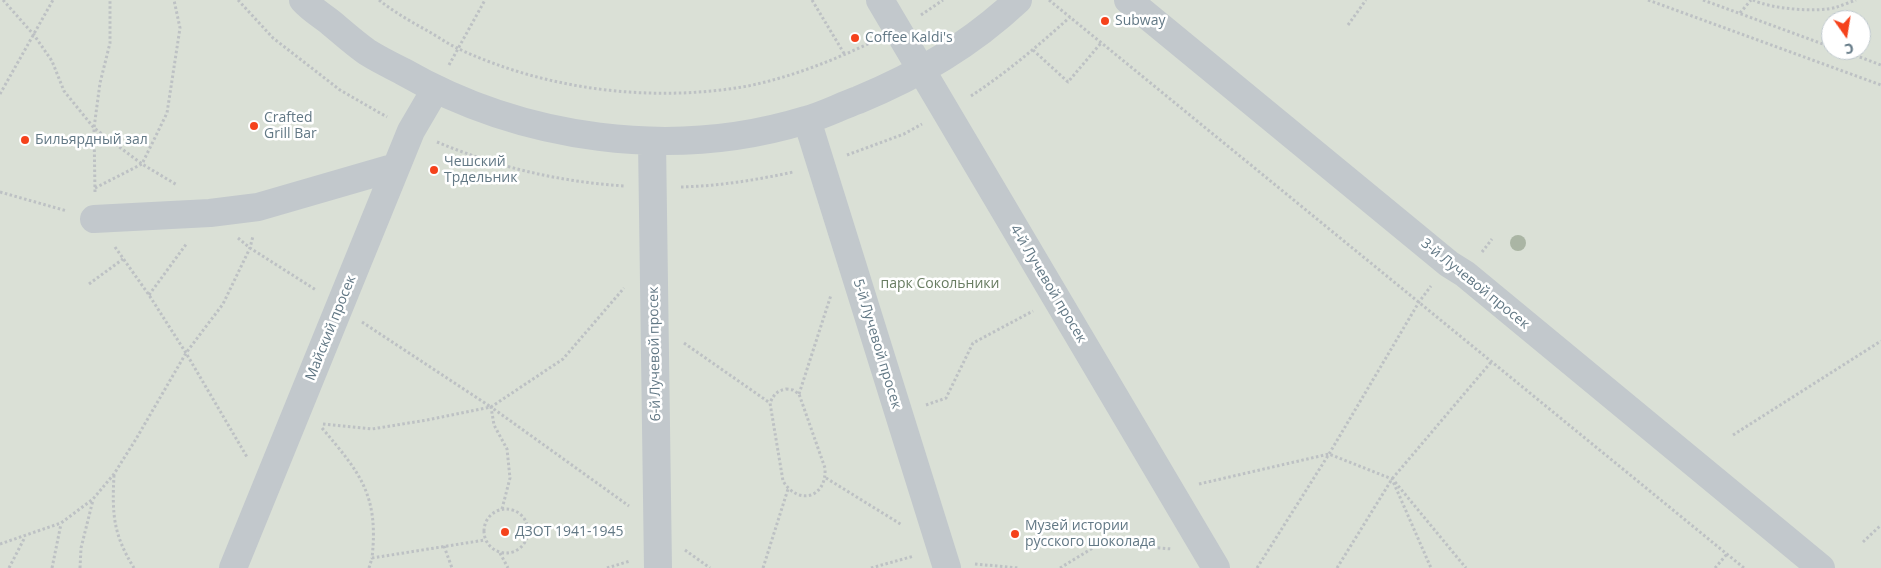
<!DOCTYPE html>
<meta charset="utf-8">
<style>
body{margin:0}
#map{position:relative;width:1881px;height:568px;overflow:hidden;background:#fafaf7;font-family:"Open Sans",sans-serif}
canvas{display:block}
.north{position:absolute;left:1821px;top:10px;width:50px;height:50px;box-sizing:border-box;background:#fff;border:1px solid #c0c9ce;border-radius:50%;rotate:167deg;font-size:14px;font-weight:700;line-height:20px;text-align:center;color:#627885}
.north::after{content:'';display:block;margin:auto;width:18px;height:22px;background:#f5421c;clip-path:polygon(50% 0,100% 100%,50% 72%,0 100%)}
</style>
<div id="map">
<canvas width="1881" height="568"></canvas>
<div class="north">С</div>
</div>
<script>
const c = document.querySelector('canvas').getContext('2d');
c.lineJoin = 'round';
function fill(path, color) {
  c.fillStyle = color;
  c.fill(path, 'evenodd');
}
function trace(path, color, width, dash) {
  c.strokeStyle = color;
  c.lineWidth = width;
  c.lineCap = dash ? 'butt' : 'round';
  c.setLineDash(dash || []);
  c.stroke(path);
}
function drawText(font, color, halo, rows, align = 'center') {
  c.font = font + ' "Open Sans",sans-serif';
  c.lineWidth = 5;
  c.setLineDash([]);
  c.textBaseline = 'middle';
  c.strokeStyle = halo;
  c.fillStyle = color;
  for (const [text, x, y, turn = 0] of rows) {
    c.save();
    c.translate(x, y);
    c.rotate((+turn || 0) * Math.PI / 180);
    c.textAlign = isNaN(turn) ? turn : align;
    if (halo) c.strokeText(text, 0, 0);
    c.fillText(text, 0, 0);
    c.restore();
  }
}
fill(new Path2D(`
 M 0,0 L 1881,0 L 1881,568 L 0,568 ZM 1831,20 L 1861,20 L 1861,50 L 1831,50 Z`), '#dae0d6');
trace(new Path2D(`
 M 3,0 L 34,35 L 52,61 L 64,91 L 94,128 L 142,164 L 177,185
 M 238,0 L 273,38 L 340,90 L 387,117
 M 379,0 C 394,12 410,21 426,30 C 437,36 448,44 459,49 C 547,90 652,103 748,86 C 791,77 832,61 872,42
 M 812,0 L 845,55
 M 1049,0 L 1744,568
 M 1648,0 L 1881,85
 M 1703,0 L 1831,47
 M 1753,0 C 1771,9 1818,13 1837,7 C 1843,5 1850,2 1856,0
 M 1740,13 L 1751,0
 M 921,15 L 943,0
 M 1348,25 L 1366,0
 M 1033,50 L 1068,82 L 1101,43
 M 1841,50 L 1881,65
 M 449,65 L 485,0
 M 0,94 L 53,0
 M 971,96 C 1006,73 1038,46 1070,17
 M 437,142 C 497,167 560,182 625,186
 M 847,155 L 904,134 L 922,124
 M 681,187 C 719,186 756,180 793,172
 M 95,188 L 142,164 L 167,113 L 180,28 L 174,0
 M 0,192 L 67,211
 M 95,192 L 94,128 L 100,83 L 110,43 L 110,0
 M 238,238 L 250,248 L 316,290
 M 115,247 L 149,295 L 186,353 L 247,457
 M 1482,252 L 1492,239
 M 89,284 L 123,259
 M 149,295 L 187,243
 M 362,322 L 491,407
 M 684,343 L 770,403
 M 786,389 L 793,390 L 799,394 L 825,468 C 827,498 798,506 783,481 L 770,403 C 774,394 777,391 786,389 Z
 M 799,394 L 831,295
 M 926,405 L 946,398 L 973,343 L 1033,311
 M 323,424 L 372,429 L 427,420 L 491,407 L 563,359 L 624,288
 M 322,428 C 360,473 379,495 372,558 L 485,540
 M 1733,435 L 1881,341
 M 114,475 C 112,514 113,534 134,568
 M 826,478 L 902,525
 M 1395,482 L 1466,568
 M 1199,484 L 1329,454 L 1392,479 L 1431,568
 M484 531a22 22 0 1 1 44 0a22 22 0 1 1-44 0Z
 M 502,509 L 510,478 L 507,449 L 494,425 L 491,407 L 629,506
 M 1863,542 L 1881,525
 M 0,544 L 61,523 L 93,499 L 114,474 L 136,439 L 186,353 L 223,304 L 250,248 L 253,236
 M 444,546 L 452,568
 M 685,550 L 710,568
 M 500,553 L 508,568
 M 975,564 L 1019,568
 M 9,568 L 25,537
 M 52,568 L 61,524
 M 80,568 L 81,548 L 93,500
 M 369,568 L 372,558
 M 607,568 L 630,561
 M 763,568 L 788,489
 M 871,568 L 914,556
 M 1060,568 L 1101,543 L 1172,549
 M 1257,568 L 1329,454 L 1419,302 L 1431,286
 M 1337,568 L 1392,479 L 1492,361
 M 1715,568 L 1727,554`), '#bdc1c4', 3, [2.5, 2.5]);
trace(new Path2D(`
 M 303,0 C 311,9 321,15 330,22 C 342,32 354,43 367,52 C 378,59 390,65 402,71 C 522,140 673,161 806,120 C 824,115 841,106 858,100 C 918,75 970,45 1018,0
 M 880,0 L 1216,568
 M 1128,0 L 1449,264 L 1465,274 L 1821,568
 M 807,120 L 947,568
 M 652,141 L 658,568
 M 94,219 L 210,213 L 258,207 L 396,167
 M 233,568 L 411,131 L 435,90`), '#c2c8cc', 28);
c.fillStyle = '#aab5a4';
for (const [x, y] of [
 [1518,243]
]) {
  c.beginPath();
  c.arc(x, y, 8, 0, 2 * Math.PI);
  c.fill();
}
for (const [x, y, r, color] of [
 [1105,21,5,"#f5421c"],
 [855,38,5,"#f5421c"],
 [254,126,5,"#f5421c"],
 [25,140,5,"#f5421c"],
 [434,170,5,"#f5421c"],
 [505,532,5,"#f5421c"],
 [1015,534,5,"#f5421c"]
]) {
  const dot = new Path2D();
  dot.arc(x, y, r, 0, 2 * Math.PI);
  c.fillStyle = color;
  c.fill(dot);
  trace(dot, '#fff', 2);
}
drawText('14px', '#627885', '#fff', [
 ["Subway",1115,21],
 ["Coffee Kaldi's",865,38],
 ["Crafted",264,118],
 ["Grill Bar",264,134],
 ["Бильярдный зал",35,140],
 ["Чешский",444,162],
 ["Трдельник",444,178],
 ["Музей истории",1025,526],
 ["русского шоколада",1025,542],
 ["ДЗОТ 1941-1945",515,532]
], 'left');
drawText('14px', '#687c61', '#fff', [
 ["парк Сокольники",940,284]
]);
drawText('14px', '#627885', '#fff', [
 ["4-й Лучевой просек",1048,284,59],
 ["3-й Лучевой просек",1475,284,39],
 ["Майский просек",331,328,-68],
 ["5-й Лучевой просек",877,344,73],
 ["6-й Лучевой просек",655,354,-91]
]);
</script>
